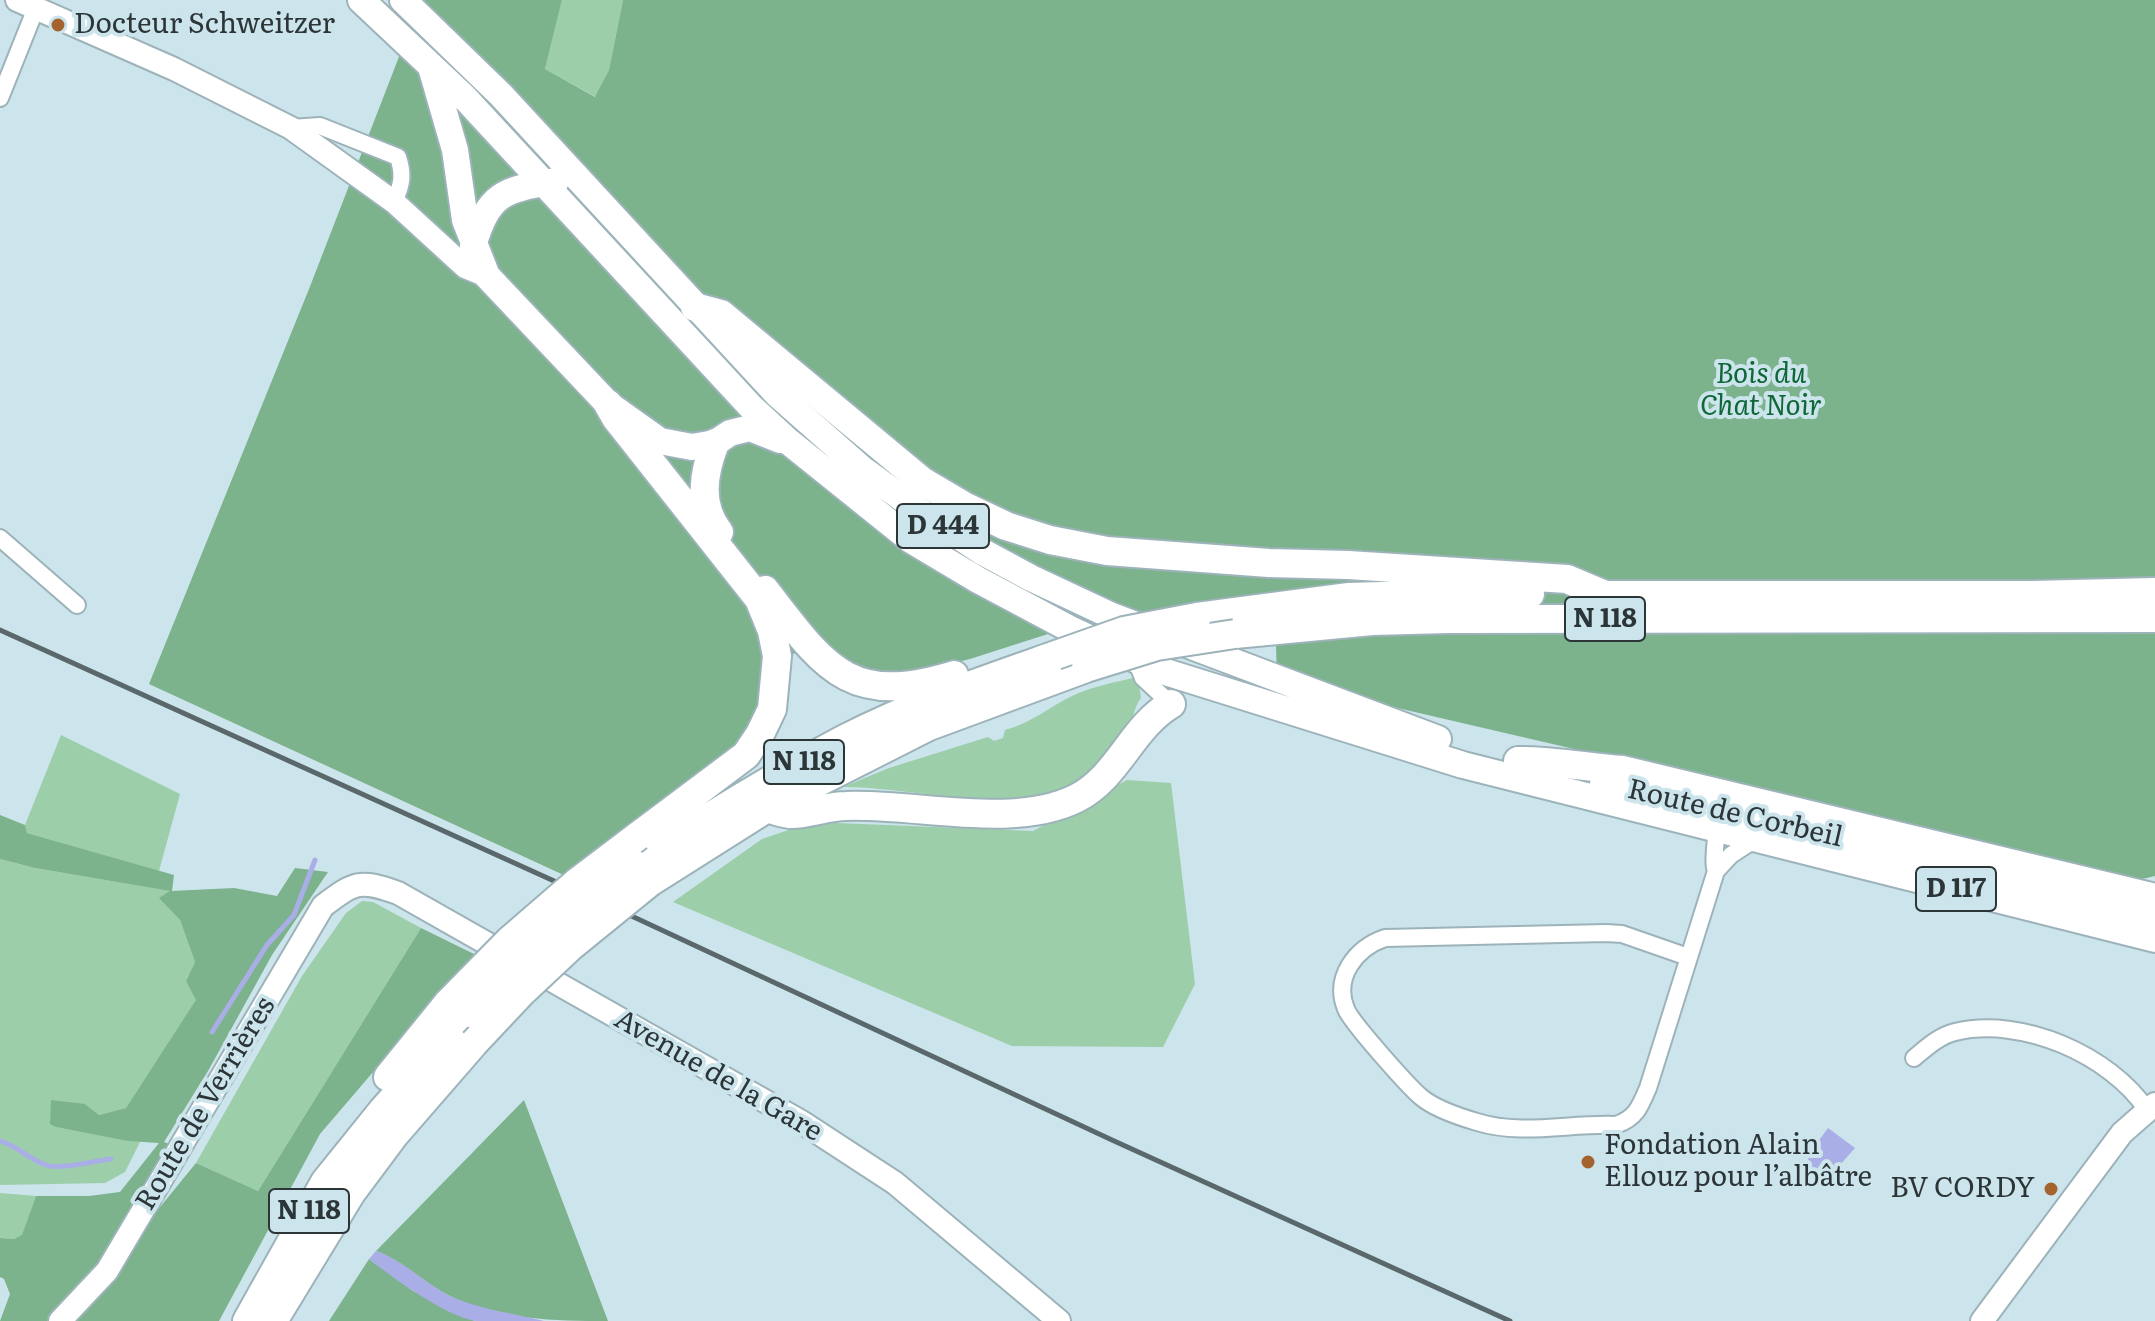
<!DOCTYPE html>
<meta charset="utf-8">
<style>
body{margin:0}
canvas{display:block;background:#cce4eb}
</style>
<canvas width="2155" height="1321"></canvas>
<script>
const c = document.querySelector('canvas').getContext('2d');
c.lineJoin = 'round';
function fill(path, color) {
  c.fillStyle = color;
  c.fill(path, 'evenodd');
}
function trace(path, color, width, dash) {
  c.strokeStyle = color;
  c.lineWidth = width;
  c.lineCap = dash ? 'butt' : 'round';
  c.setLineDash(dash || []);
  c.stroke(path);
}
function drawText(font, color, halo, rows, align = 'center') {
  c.font = font + ' Literata,serif';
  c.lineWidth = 8;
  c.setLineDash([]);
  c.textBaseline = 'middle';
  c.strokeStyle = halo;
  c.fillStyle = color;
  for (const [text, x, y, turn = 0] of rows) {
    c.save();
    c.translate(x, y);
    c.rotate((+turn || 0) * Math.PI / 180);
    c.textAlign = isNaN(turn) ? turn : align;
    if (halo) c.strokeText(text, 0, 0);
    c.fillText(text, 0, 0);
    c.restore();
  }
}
fill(new Path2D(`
 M 562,0 L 623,0 L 609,70 L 596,97 L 545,69 Z
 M 1138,677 L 1141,698 C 1134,707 1134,717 1129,727 C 1122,740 1101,764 1090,774 C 1038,822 909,786 843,787 L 889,768 L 988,737 L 994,741 L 1003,738 L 1005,730 C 1029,724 1050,707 1072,696 C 1093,686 1116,682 1138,677 Z
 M 61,735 L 180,794 L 159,871 L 27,833 L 25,825 Z
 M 1127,780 L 1171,783 L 1195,984 L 1163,1047 L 1012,1046 L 673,902 L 762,839 L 812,822 L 1033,831 Z
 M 0,859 L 35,868 L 171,891 L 160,898 L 180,920 L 195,962 L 186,981 L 197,1000 L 126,1108 L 99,1115 L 85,1104 L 56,1127 L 140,1142 L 125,1172 L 105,1183 L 0,1185 Z
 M 362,901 L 373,902 L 421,928 L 258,1191 L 196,1163 L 302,976 L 346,913 Z
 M 0,1193 L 36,1196 L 22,1236 L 14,1239 L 0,1238 Z`), '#9cceaa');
fill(new Path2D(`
 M 421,0 L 562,0 L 545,69 L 595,97 L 609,70 L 623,0 L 2155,0 L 2155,876 L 2138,880 L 1277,680 L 1276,645 L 1129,608 L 970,659 L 886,679 L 819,648 L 770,659 L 764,708 L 743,747 L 568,877 L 149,684 L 309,289 Z
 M 0,815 L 25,825 L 27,833 L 174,875 L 172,891 L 234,888 L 277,896 L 295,868 L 328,872 L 272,955 L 208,1071 L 164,1142 L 175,1146 L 101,1270 L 50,1321 L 0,1321 L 10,1294 L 4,1279 L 0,1277 L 0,1238 L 14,1239 L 22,1235 L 36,1196 L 89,1196 L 120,1192 L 159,1143 L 128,1141 L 56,1127 L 50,1124 L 51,1100 L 85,1104 L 99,1115 L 126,1108 L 196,1000 L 186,981 L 195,962 L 180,920 L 159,898 L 170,891 L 35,868 L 0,859 Z
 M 421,928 L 474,954 L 320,1134 L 219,1321 L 67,1321 L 196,1163 L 258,1191 Z
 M 524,1100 L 608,1321 C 554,1321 500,1320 450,1296 C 424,1283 402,1260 376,1251 Z
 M 369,1259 L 413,1291 L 475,1321 L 329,1321 Z`), '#7cb28c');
fill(new Path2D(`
 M 1828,1128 L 1855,1148 L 1826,1181 C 1785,1181 1818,1142 1828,1128 Z
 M 376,1251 C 403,1260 425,1284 452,1297 C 482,1310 513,1313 544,1321 C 522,1321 497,1321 476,1321 C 445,1316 393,1278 369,1259 Z`), '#aaaee6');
trace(new Path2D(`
 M 212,1032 L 267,945 L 294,915 L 315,860
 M 0,1141 C 18,1146 28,1159 46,1165 C 59,1170 95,1161 111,1159`), '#aaaee6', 5);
const minor = new Path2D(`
 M 0,98 L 36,8
 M 291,128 L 320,126 L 398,157 C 404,175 402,185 394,202
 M 0,538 L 77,605
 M 1136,660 L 1143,678 L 1171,704
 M 1716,871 L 1731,855 L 1757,838
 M 1688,957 L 1622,934 L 1606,933 L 1385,938 C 1356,948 1333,977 1346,1009 C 1351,1022 1408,1086 1421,1097 C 1435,1109 1460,1117 1477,1122 C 1522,1136 1569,1123 1616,1125 C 1636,1118 1640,1107 1648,1088 L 1716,871 C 1712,862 1717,840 1716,828 L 1721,824
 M 1914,1058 C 1927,1047 1939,1036 1955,1032 C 2022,1016 2110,1055 2147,1110`);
const tertiary = new Path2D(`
 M 17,0 L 174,69 L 291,128 L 394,202 L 465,267 L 487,276
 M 60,1321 L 107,1271 L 323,906 C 355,882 359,879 398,893 L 800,1121 L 895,1183 L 1059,1321
 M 1982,1321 L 2122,1133 L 2155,1104`);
const primary = new Path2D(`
 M 361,0 L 465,98 L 751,407 L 789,442 L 911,540 L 978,580 L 1070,629 L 1156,669 L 1463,765 L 2155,939
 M 403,0 L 501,95 L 777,394 L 862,469 L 917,509 L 981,551 L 1031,578 L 1112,616 L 1438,739
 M 431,67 L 455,150 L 465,220 L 487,276 L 608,404 L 660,441 L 692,447 L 715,443 L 730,433 L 750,428 L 780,440
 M 473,246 C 489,192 504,190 556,181
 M 1603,784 L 1676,796 L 2155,918`);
const trunk = new Path2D(`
 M 695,307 L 721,314 L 922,481 L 966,507 L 1006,526 L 1050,540 L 1107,551 L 1269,563 L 1348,565 L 1567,579 L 1605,595
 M 608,404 L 616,418 L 759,599 L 772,631 L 777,656 L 772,709 L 760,734 L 746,755 L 638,836
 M 715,443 C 703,474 698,505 719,532
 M 765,590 C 824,666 848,708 954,675
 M 1588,595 L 2033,595 L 2155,592
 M 1197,617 L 1349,597 L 1448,594 L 1530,594
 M 1235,634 L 1372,621 L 1449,619 L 2155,618
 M 1518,761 C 1553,760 1588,768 1623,770 L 2155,898
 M 768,809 C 775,810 784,814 792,814 C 809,814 828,806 846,806 C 916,803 1014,830 1077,798 C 1119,776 1131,728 1171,704
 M 635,865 C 703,820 773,777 845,739 C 913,704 985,680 1056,655
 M 650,882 L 767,808 L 929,726 L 1086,668
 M 388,1077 L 448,1003
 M 247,1321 L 325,1182 L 383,1110 L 470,1013
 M 273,1321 L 351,1193 L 395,1134 L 474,1043`);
trace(minor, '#9db3ba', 20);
trace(tertiary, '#9db3ba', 26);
trace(primary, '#9db3ba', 30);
trace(trunk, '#9db3ba', 32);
trace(minor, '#fff', 16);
trace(tertiary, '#fff', 22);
trace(primary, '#fff', 26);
trace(trunk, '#fff', 28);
trace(new Path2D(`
 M 0,630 L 638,919 L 1112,1140 L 1510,1321`), '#5a686c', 5);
const trunkBridge = new Path2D(`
 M 1056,655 L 1124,631 L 1197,617
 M 1086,668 L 1157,646 L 1235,634
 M 448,1003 L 510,940 L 576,883 L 638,836
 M 470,1013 L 521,959 L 635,865
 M 474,1043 L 522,992 L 570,947 L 650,882`);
trace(trunkBridge, '#9db3ba', 32, []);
trace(trunkBridge, '#fff', 28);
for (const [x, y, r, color] of [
 [58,25,8,"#a4632e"],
 [1588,1162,8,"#a4632e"],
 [2051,1189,8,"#a4632e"]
]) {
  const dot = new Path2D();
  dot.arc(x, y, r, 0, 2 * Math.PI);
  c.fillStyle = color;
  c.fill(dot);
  trace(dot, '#cce4eb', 3);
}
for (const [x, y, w] of [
 [943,526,92],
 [1605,619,80],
 [804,762,80],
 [1956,889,80],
 [309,1211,80]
]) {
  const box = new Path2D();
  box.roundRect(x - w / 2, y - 22, w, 44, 6);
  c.fillStyle = '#cce4eb';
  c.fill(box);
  trace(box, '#2c3538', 2);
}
drawText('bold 26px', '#2c3538', null, [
 ["D 444",943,526],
 ["N 118",1605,619],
 ["N 118",804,762],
 ["D 117",1956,889],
 ["N 118",309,1211]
]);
drawText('28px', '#2c3538', '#cce4eb', [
 ["Docteur Schweitzer",74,25],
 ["Fondation Alain",1604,1146],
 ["Ellouz pour l’albâtre",1604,1178],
 ["BV CORDY",2035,1189,"right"]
], 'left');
drawText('italic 28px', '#106738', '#cce4eb', [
 ["Bois du",1761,375],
 ["Chat Noir",1761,407]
]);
drawText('28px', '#2c3538', '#cce4eb', [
 ["Route de Corbeil",1735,814,13],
 ["Avenue de la Gare",718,1076,30],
 ["Route de Verrières",206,1104,-59]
]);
</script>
